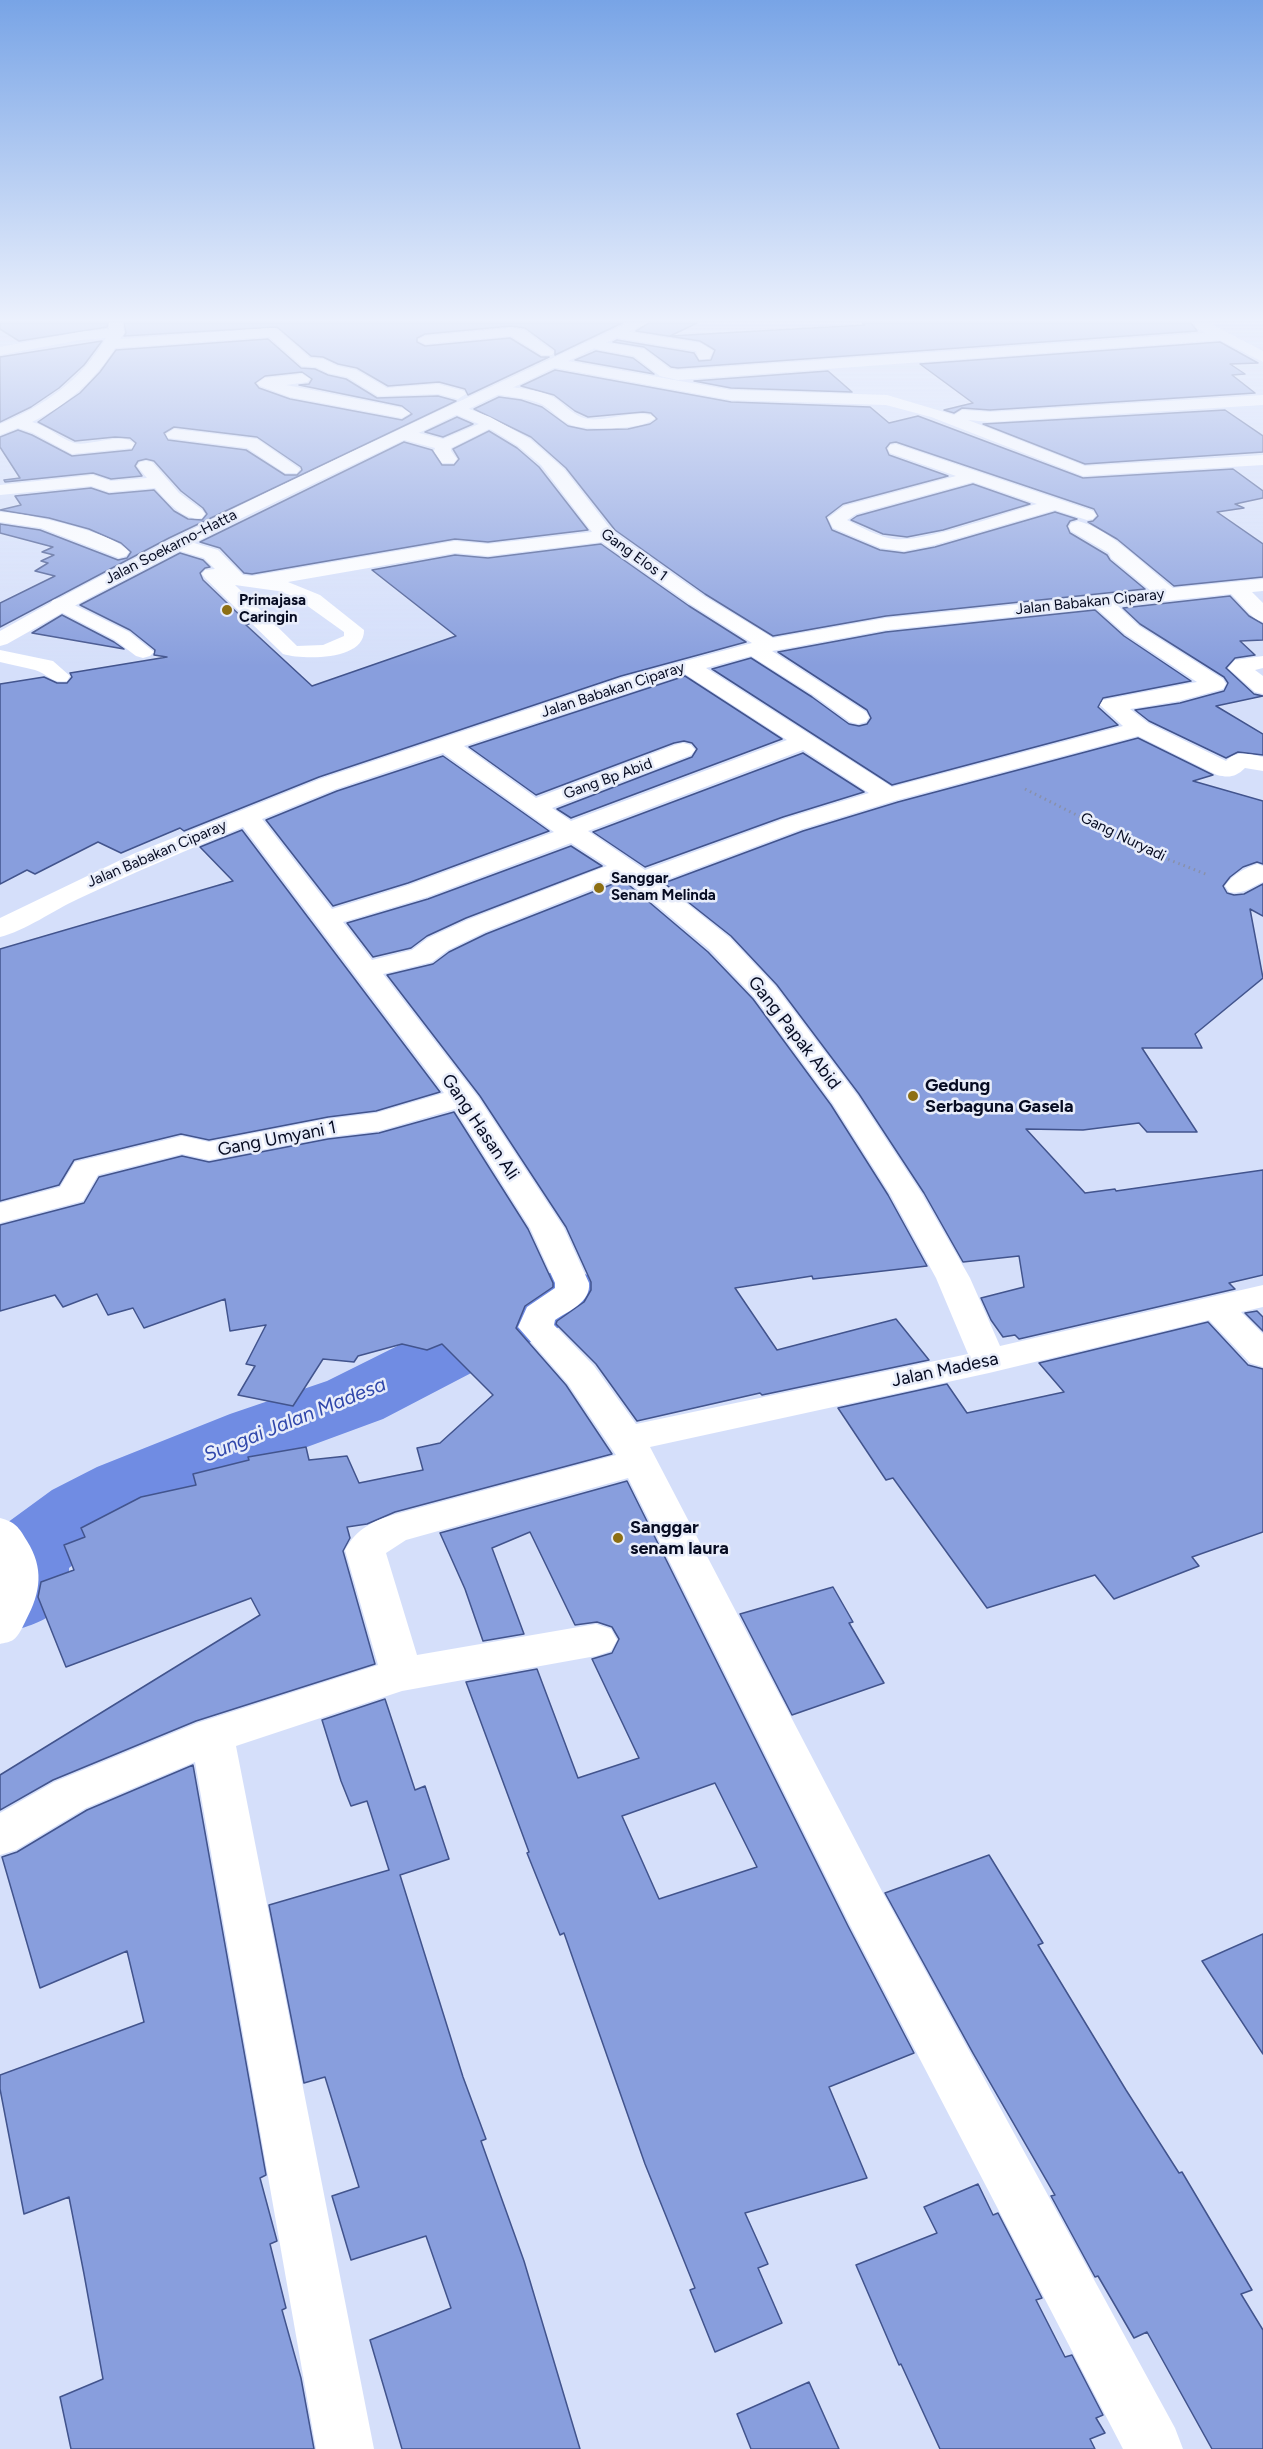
<!DOCTYPE html>
<style>
body{margin:0}
canvas{display:block;background:#d5dffa}
</style>
<canvas width="1263" height="2449"></canvas>
<script>
const c = document.querySelector('canvas').getContext('2d');
c.lineJoin = 'round';
function fill(path, color) {
  c.fillStyle = color;
  c.fill(path, 'evenodd');
}
function trace(path, color, width, dash) {
  c.strokeStyle = color;
  c.lineWidth = width;
  c.lineCap = dash ? 'butt' : 'round';
  c.setLineDash(dash || []);
  c.stroke(path);
}
function drawText(font, color, halo, rows, align = 'center') {
  c.font = font + ' Figtree,sans-serif';
  c.lineWidth = 5;
  c.setLineDash([]);
  c.textBaseline = 'middle';
  c.strokeStyle = halo;
  c.fillStyle = color;
  for (const [text, x, y, turn = 0] of rows) {
    c.save();
    c.translate(x, y);
    c.rotate((+turn || 0) * Math.PI / 180);
    c.textAlign = isNaN(turn) ? turn : align;
    if (halo) c.strokeText(text, 0, 0);
    c.fillText(text, 0, 0);
    c.restore();
  }
}
fill(new Path2D(`
 M 565,1269 L 592,1276 L 603,1293 L 592,1310 L 383,1419 L 288,1454 L 157,1509 L 112,1534 L 69,1568 C 70,1618 41,1622 0,1635 L 0,1528 L 52,1490 L 97,1467 L 230,1414 L 327,1381 L 538,1276 Z`), '#708ce3');
const building = new Path2D(`
 M 0,323 L 108,323 L 107,327 L 19,341 L 0,329 Z
 M 124,323 L 622,323 L 555,355 L 555,350 L 525,328 L 511,326 L 425,334 L 417,338 L 417,342 L 425,346 L 510,338 L 541,357 L 549,357 L 468,395 L 465,389 L 439,382 L 388,386 L 357,368 L 338,364 L 323,357 L 311,356 L 277,327 L 124,336 L 126,333 Z
 M 649,323 L 697,323 L 670,336 L 865,325 L 862,323 L 1191,323 L 1197,331 L 678,368 L 671,367 L 644,347 L 613,342 L 617,340 L 694,353 L 699,361 L 711,360 L 715,350 L 700,341 L 636,331 Z
 M 268,339 L 301,368 L 315,369 L 328,375 L 346,379 L 377,398 L 438,396 L 456,401 L 169,538 L 0,627 L 0,603 L 55,576 L 35,571 L 48,563 L 41,561 L 54,555 L 42,552 L 53,547 L 0,533 L 0,524 L 40,530 L 118,560 L 127,558 L 131,552 L 121,543 L 89,529 L 49,518 L 0,510 L 21,505 L 15,496 L 91,488 L 109,494 L 154,490 L 174,511 L 188,519 L 202,520 L 207,514 L 203,508 L 181,491 L 154,461 L 146,459 L 138,461 L 135,466 L 142,476 L 111,479 L 93,473 L 5,482 L 4,480 L 20,478 L 0,447 L 0,437 L 18,430 L 32,435 L 72,456 L 132,450 L 136,443 L 130,438 L 115,437 L 75,441 L 38,422 L 80,393 L 100,372 L 116,350 ZM 302,372 L 312,379 L 309,384 L 299,385 L 402,406 L 412,414 L 402,420 L 290,399 L 259,388 L 255,383 L 265,376 ZM 174,427 L 257,437 L 301,467 L 302,470 L 297,475 L 285,475 L 246,450 L 168,440 L 164,433 Z
 M 102,341 L 84,365 L 59,388 L 31,407 L 0,422 L 0,357 Z
 M 1220,342 L 1258,363 L 1230,364 L 1245,374 L 1232,375 L 1255,393 L 990,410 L 962,408 L 954,413 L 944,410 L 973,403 L 920,364 Z
 M 596,351 L 633,358 L 654,374 L 575,360 Z
 M 555,370 L 731,402 L 870,407 L 889,423 L 918,416 L 1083,478 L 1233,469 L 1263,491 L 1263,498 L 1235,504 L 1244,508 L 1217,512 L 1263,544 L 1263,577 L 1174,586 L 1117,539 L 1088,522 L 1093,521 L 1098,516 L 1094,509 L 896,442 L 890,443 L 886,448 L 889,455 L 948,476 L 843,504 L 826,517 L 832,530 L 880,550 L 904,553 L 935,547 L 1055,512 L 1077,519 L 1070,521 L 1067,526 L 1070,533 L 1107,555 L 1110,560 L 1145,589 L 886,616 L 773,636 L 705,594 L 615,530 L 566,468 L 531,437 L 474,409 L 499,397 L 521,400 L 542,407 L 568,426 L 587,430 L 628,429 L 650,424 L 657,419 L 651,413 L 643,412 L 588,417 L 575,411 L 554,395 L 521,386 Z
 M 828,371 L 852,392 L 731,388 L 694,381 Z
 M 1225,410 L 1263,436 L 1263,452 L 1085,464 L 983,424 Z
 M 457,417 L 473,424 L 443,437 L 425,432 Z
 M 489,431 L 517,448 L 539,467 L 588,530 L 488,542 L 455,539 L 252,574 L 244,573 L 220,548 L 200,542 L 404,442 L 432,450 L 442,465 L 454,465 L 459,459 L 453,449 Z
 M 973,484 L 1030,504 L 943,530 L 907,537 L 883,534 L 851,520 L 857,516 Z
 M 601,544 L 689,606 L 746,642 L 621,676 L 319,777 L 184,831 L 180,828 L 121,853 L 98,842 L 35,874 L 27,870 L 0,884 L 0,684 L 44,677 L 57,683 L 67,683 L 72,677 L 70,673 L 167,657 L 154,655 L 155,650 L 130,630 L 80,605 L 180,553 L 203,560 L 210,567 L 205,568 L 200,573 L 203,580 L 249,624 L 246,625 L 312,686 L 456,636 L 372,570 L 455,555 L 488,558 Z
 M 1230,596 L 1249,616 L 1263,624 L 1263,640 L 1240,641 L 1255,655 L 1235,658 L 1226,668 L 1254,694 L 1263,696 L 1216,706 L 1263,734 L 1263,755 L 1238,752 L 1226,758 L 1149,721 L 1135,710 L 1180,703 L 1224,691 L 1228,683 L 1224,677 L 1140,624 L 1123,608 Z
 M 1095,610 L 1124,636 L 1191,681 L 1103,698 L 1098,707 L 1118,725 L 892,785 L 712,669 L 751,658 L 812,697 L 849,724 L 859,726 L 867,724 L 871,718 L 867,710 L 778,652 L 886,632 Z
 M 62,615 L 114,642 L 124,649 L 32,633 Z
 M 685,676 L 782,739 L 571,818 L 557,809 L 692,757 L 697,749 L 692,743 L 684,741 L 674,743 L 536,795 L 469,747 Z
 M 1138,738 L 1213,775 L 1193,781 L 1263,801 L 1263,864 L 1257,862 L 1243,867 L 1230,877 L 1223,886 L 1227,893 L 1234,895 L 1244,894 L 1263,884 L 1263,916 L 1250,909 L 1263,978 L 1195,1034 L 1202,1048 L 1142,1048 L 1197,1132 L 1147,1132 L 1139,1123 L 1083,1130 L 1026,1129 L 1085,1193 L 1115,1189 L 1116,1191 L 1263,1170 L 1263,1275 L 1229,1283 L 1235,1289 L 1019,1339 L 1015,1335 L 1003,1337 L 991,1320 L 981,1298 L 1024,1287 L 1019,1256 L 963,1262 L 924,1193 L 859,1094 L 777,985 L 731,936 L 664,883 L 803,831 L 898,802 Z
 M 803,753 L 864,792 L 783,817 L 645,867 L 593,832 Z
 M 443,756 L 549,831 L 408,883 L 333,906 L 266,820 L 337,791 Z
 M 242,830 L 440,1092 L 376,1111 L 328,1117 L 209,1140 L 181,1134 L 74,1160 L 59,1185 L 0,1201 L 0,949 L 233,881 L 200,847 Z
 M 571,846 L 602,866 L 466,918 L 427,936 L 411,948 L 373,957 L 347,923 L 428,899 Z
 M 623,880 L 708,952 L 753,999 L 831,1105 L 888,1195 L 927,1266 L 813,1279 L 812,1276 L 735,1288 L 777,1350 L 896,1319 L 929,1360 L 762,1395 L 760,1393 L 637,1421 L 596,1364 L 556,1324 L 557,1321 L 584,1302 L 591,1290 L 591,1282 L 566,1227 L 480,1096 L 387,975 L 433,964 L 449,952 L 486,934 Z
 M 454,1112 L 528,1229 L 553,1283 L 553,1287 L 525,1306 L 516,1328 L 566,1385 L 612,1454 L 395,1512 L 367,1524 L 347,1527 L 350,1538 L 343,1551 L 375,1664 L 196,1721 L 53,1780 L 0,1810 L 0,1775 L 260,1615 L 251,1598 L 66,1667 L 38,1597 L 41,1582 L 74,1570 L 64,1545 L 85,1537 L 81,1528 L 141,1497 L 196,1485 L 193,1474 L 249,1460 L 248,1457 L 306,1447 L 309,1460 L 347,1456 L 359,1483 L 423,1470 L 417,1448 L 440,1443 L 493,1395 L 442,1344 L 427,1350 L 402,1344 L 358,1356 L 354,1362 L 323,1359 L 293,1406 L 238,1395 L 255,1366 L 246,1364 L 266,1325 L 230,1331 L 225,1299 L 144,1328 L 133,1308 L 108,1315 L 97,1294 L 63,1307 L 55,1295 L 0,1311 L 0,1225 L 84,1203 L 99,1177 L 182,1156 L 209,1162 L 328,1139 L 379,1133 Z
 M 1257,1311 L 1263,1317 L 1263,1331 L 1245,1313 Z
 M 1208,1322 L 1248,1365 L 1263,1369 L 1263,1532 L 1192,1557 L 1199,1566 L 1114,1599 L 1095,1575 L 987,1608 L 893,1478 L 886,1480 L 838,1408 L 947,1384 L 967,1413 L 1064,1392 L 1039,1363 Z
 M 627,1481 L 848,1926 L 914,2053 L 829,2087 L 867,2178 L 745,2213 L 768,2264 L 758,2268 L 782,2323 L 715,2352 L 690,2290 L 695,2288 L 645,2164 L 564,1933 L 560,1935 L 527,1853 L 529,1852 L 466,1682 L 537,1669 L 578,1778 L 639,1758 L 592,1659 L 612,1653 L 619,1639 L 612,1627 L 597,1622 L 575,1625 L 530,1532 L 492,1548 L 524,1634 L 483,1641 L 465,1589 L 440,1533 ZM 715,1783 L 757,1867 L 659,1899 L 622,1816 Z
 M 833,1587 L 853,1622 L 849,1623 L 884,1683 L 792,1715 L 740,1614 Z
 M 385,1699 L 415,1790 L 425,1786 L 449,1859 L 400,1875 L 463,2077 L 486,2139 L 481,2141 L 524,2261 L 580,2449 L 402,2449 L 370,2340 L 451,2308 L 426,2236 L 351,2260 L 332,2196 L 359,2187 L 325,2077 L 304,2083 L 269,1905 L 389,1870 L 367,1801 L 351,1806 L 341,1781 L 322,1720 Z
 M 193,1765 L 266,2175 L 260,2178 L 277,2241 L 270,2244 L 286,2308 L 282,2310 L 301,2378 L 314,2449 L 71,2449 L 60,2397 L 103,2379 L 84,2274 L 69,2197 L 24,2214 L 0,2089 L 0,2075 L 144,2022 L 127,1951 L 40,1988 L 2,1857 L 17,1852 L 87,1810 Z
 M 989,1855 L 1043,1943 L 1038,1945 L 1126,2090 L 1179,2173 L 1182,2172 L 1252,2290 L 1241,2294 L 1263,2330 L 1263,2449 L 1212,2449 L 1147,2332 L 1134,2338 L 1098,2276 L 1095,2277 L 1051,2196 L 1055,2195 L 973,2053 L 885,1893 Z
 M 1263,1934 L 1263,2054 L 1202,1961 Z
 M 978,2184 L 993,2215 L 998,2213 L 1042,2298 L 1036,2300 L 1065,2357 L 1072,2355 L 1103,2415 L 1096,2418 L 1105,2433 L 1090,2439 L 1095,2449 L 940,2449 L 901,2364 L 899,2365 L 856,2265 L 937,2233 L 924,2207 Z
 M 809,2382 L 839,2449 L 751,2449 L 737,2414 Z`);
fill(building, '#889edd');
trace(building, '#42548d', 1.5);
trace(new Path2D(`
 M 1025,789 L 1152,853 L 1208,875`), '#8991aa', 3, [1.5, 4]);
fill(new Path2D(`
 M 110,323 L 123,325 L 124,333 L 120,339 L 272,328 L 277,329 L 310,358 L 323,359 L 337,366 L 356,370 L 387,388 L 438,384 L 464,391 L 466,394 L 458,399 L 438,394 L 378,396 L 347,377 L 328,373 L 316,367 L 302,366 L 269,337 L 115,348 C 94,381 67,405 32,422 C 48,426 60,439 74,443 C 89,447 124,431 134,444 L 132,448 L 72,454 L 33,433 L 18,428 L 0,435 L 0,424 C 44,406 82,380 106,338 L 80,340 L 0,355 L 0,347 L 80,332 L 109,329 Z
 M 1195,323 L 1209,323 L 1263,351 L 1263,362 L 1220,340 L 678,380 L 660,376 L 634,356 L 596,349 L 589,345 L 596,341 L 644,349 L 670,369 L 678,370 L 1205,333 L 1196,328 Z
 M 511,328 L 524,330 L 554,352 L 552,355 L 542,355 L 511,336 L 425,344 L 418,340 L 425,336 Z
 M 623,331 L 700,343 L 713,351 L 709,359 L 699,359 L 696,351 L 618,338 L 616,335 Z
 M 556,359 L 731,390 L 887,395 L 954,415 L 962,410 L 990,412 L 1263,395 L 1263,405 L 990,422 L 968,420 L 1085,466 L 1263,455 L 1263,465 L 1083,476 L 931,417 L 886,405 L 731,400 L 551,367 L 548,364 L 551,361 Z
 M 302,374 L 310,379 L 307,382 L 286,385 L 402,408 L 410,413 L 402,418 L 290,397 L 260,386 L 257,383 L 265,378 Z
 M 498,385 C 514,388 538,389 553,397 C 564,404 574,417 588,419 C 604,422 646,407 655,418 C 645,430 584,431 569,424 C 558,419 550,407 539,403 C 524,397 507,397 492,393 L 490,390 L 492,387 Z
 M 456,404 L 490,417 L 530,439 L 564,469 L 613,532 L 704,596 L 773,638 L 886,618 L 1151,591 L 1111,558 L 1109,553 L 1071,531 L 1069,527 L 1071,523 L 1078,521 C 1111,530 1146,567 1173,588 L 1263,579 L 1263,591 L 1252,592 L 1263,603 L 1263,622 C 1251,619 1241,603 1231,594 L 1118,606 L 1139,626 L 1223,679 L 1226,684 L 1223,689 L 1179,701 L 1130,709 L 1148,723 L 1226,761 C 1237,750 1248,754 1263,757 L 1263,771 L 1245,768 C 1236,777 1229,778 1217,775 L 1138,736 L 897,800 L 802,829 L 660,882 L 730,938 L 775,986 L 857,1095 L 922,1194 L 970,1278 L 1000,1346 L 1263,1285 L 1263,1307 L 1241,1312 L 1263,1334 L 1263,1367 L 1250,1363 L 1209,1320 L 989,1373 L 650,1447 L 884,1895 L 1175,2428 L 1183,2449 L 1123,2449 L 850,1925 L 628,1478 L 406,1540 L 386,1553 L 417,1655 L 596,1624 L 611,1629 L 617,1640 L 611,1651 L 596,1656 L 402,1691 L 236,1746 L 374,2449 L 316,2449 L 195,1762 L 86,1808 L 16,1850 L 0,1855 L 0,1813 L 54,1782 L 197,1723 L 378,1665 L 345,1550 C 357,1528 373,1521 396,1514 L 616,1455 L 568,1384 L 518,1327 L 527,1307 L 555,1288 L 555,1283 L 530,1228 L 455,1109 L 379,1131 L 328,1137 L 209,1160 L 182,1154 L 98,1175 L 83,1201 L 0,1223 L 0,1203 L 60,1187 L 75,1162 L 182,1136 L 209,1142 L 328,1119 L 376,1113 L 444,1093 L 243,827 C 187,850 133,873 78,899 C 54,910 25,931 0,937 L 0,918 L 133,854 L 320,779 L 622,678 L 752,643 L 690,604 L 602,542 L 488,556 L 455,553 L 288,582 L 320,595 L 364,630 C 365,661 303,660 283,654 L 205,578 L 202,574 L 205,570 L 215,569 L 204,558 L 170,548 L 168,544 L 170,540 L 177,538 L 218,550 L 243,575 L 252,576 L 455,541 L 488,544 L 592,532 L 541,465 L 518,446 L 492,430 L 489,429 L 451,448 L 451,451 L 457,459 L 454,463 L 442,463 L 434,451 L 435,448 L 397,438 L 395,434 L 403,429 L 443,439 L 479,424 L 450,412 L 448,409 ZM 235,585 L 278,591 L 295,597 L 344,632 L 344,636 L 323,645 L 297,646 ZM 1096,608 L 1125,634 L 1197,682 L 1103,700 L 1100,705 L 1123,726 L 892,787 L 706,668 L 751,656 L 813,695 L 850,722 L 858,724 L 866,722 L 869,717 L 866,712 L 772,651 L 886,630 ZM 685,674 L 787,740 L 571,821 L 552,808 L 691,755 L 695,750 L 691,745 L 683,743 L 675,745 L 536,798 L 464,746 ZM 803,750 L 869,793 L 784,819 L 645,870 L 588,831 ZM 443,753 L 554,832 L 409,885 L 332,909 L 262,819 L 336,789 ZM 571,843 L 607,866 L 467,920 L 428,938 L 412,950 L 372,960 L 343,922 L 427,897 ZM 623,877 L 710,950 L 755,998 L 833,1104 L 890,1194 L 936,1278 L 968,1354 L 636,1424 L 594,1366 L 554,1325 L 555,1320 C 569,1311 591,1302 589,1283 L 564,1228 L 478,1097 L 383,974 L 432,962 L 448,950 L 485,932 Z
 M 174,429 L 257,439 L 300,469 L 297,473 L 285,473 L 247,448 L 168,438 L 166,434 Z
 M 896,444 L 1093,511 L 1096,515 L 1093,519 L 1087,520 L 1055,510 L 934,545 L 904,551 L 881,548 L 833,528 L 828,518 L 844,506 L 956,476 L 890,453 L 888,449 L 890,445 ZM 973,482 L 1037,504 C 1004,513 924,543 894,539 C 879,537 860,527 847,520 L 856,514 Z
 M 146,461 L 152,462 L 179,493 L 202,510 L 205,514 L 202,518 C 184,522 166,500 155,488 L 109,492 L 91,486 L 0,495 L 0,485 L 93,475 L 111,481 L 147,478 L 137,466 L 140,462 Z
 M 0,512 C 25,513 115,532 129,552 L 126,556 L 119,558 L 41,528 L 0,522 Z
 M 60,598 L 129,632 L 154,652 L 150,656 L 143,658 L 136,656 L 115,640 L 53,608 L 50,604 L 53,600 Z
 M 0,650 L 53,661 L 70,676 L 67,681 C 52,684 48,674 35,670 C 24,667 11,665 0,662 Z
 M 1263,656 L 1263,668 L 1255,670 L 1263,676 L 1263,694 L 1255,692 L 1228,668 L 1235,660 Z
 M 1258,864 L 1263,866 L 1263,882 C 1250,887 1244,895 1229,892 L 1225,886 C 1232,875 1246,867 1258,864 Z
 M 0,1518 C 15,1522 19,1527 27,1541 C 44,1568 41,1592 26,1620 C 23,1626 19,1636 13,1640 C 10,1642 4,1643 0,1644 Z`), '#fff');
fill(new Path2D(`
 M 628,323 L 647,323 L 242,518 L 85,600 L 7,644 L 0,646 L 0,631 C 203,517 417,422 628,323 Z`), '#fff');
const sky = c.createLinearGradient(0, 0, 0, 666);
sky.addColorStop(0, '#78a4e6');
sky.addColorStop(0.48, '#ecf1fd');
sky.addColorStop(1, '#ecf1fd00');
c.fillStyle = sky;
c.fillRect(0, 0, 1263, 666);
for (const [x, y, r, color] of [
 [227,610,6,"#8d6f13"],
 [599,888,6,"#8d6f13"],
 [913,1096,6,"#8d6f13"],
 [618,1538,6,"#8d6f13"]
]) {
  const dot = new Path2D();
  dot.arc(x, y, r, 0, 2 * Math.PI);
  c.fillStyle = color;
  c.fill(dot);
  trace(dot, '#e8edfa', 2);
}
drawText('15px', '#060b21', '#e8edfa', [
 ["Jalan Soekarno-Hatta",171,547,-27],
 ["Gang Elos 1",634,555,36],
 ["Jalan Babakan Ciparay",1090,602,-6],
 ["Jalan Babakan Ciparay",613,690,-18],
 ["Gang Bp Abid",608,779,-20],
 ["Gang Nuryadi",1123,837,26],
 ["Jalan Babakan Ciparay",157,854,-23]
]);
drawText('bold 15px', '#060b21', '#e8edfa', [
 ["Primajasa",239,601],
 ["Caringin",239,618],
 ["Sanggar",611,879],
 ["Senam Melinda",611,896]
], 'left');
drawText('18px', '#060b21', '#e8edfa', [
 ["Gang Papak Abid",794,1033,52],
 ["Gang Hasan Ali",480,1127,56],
 ["Gang Umyani 1",277,1139,-11],
 ["Jalan Madesa",945,1370,-12]
]);
drawText('bold 18px', '#060b21', '#e8edfa', [
 ["Gedung",925,1086],
 ["Serbaguna Gasela",925,1107],
 ["Sanggar",630,1528],
 ["senam laura",630,1549]
], 'left');
drawText('italic 20px', '#3047ab', '#e8edfa', [
 ["Sungai Jalan Madesa",295,1420,-22]
]);
</script>
